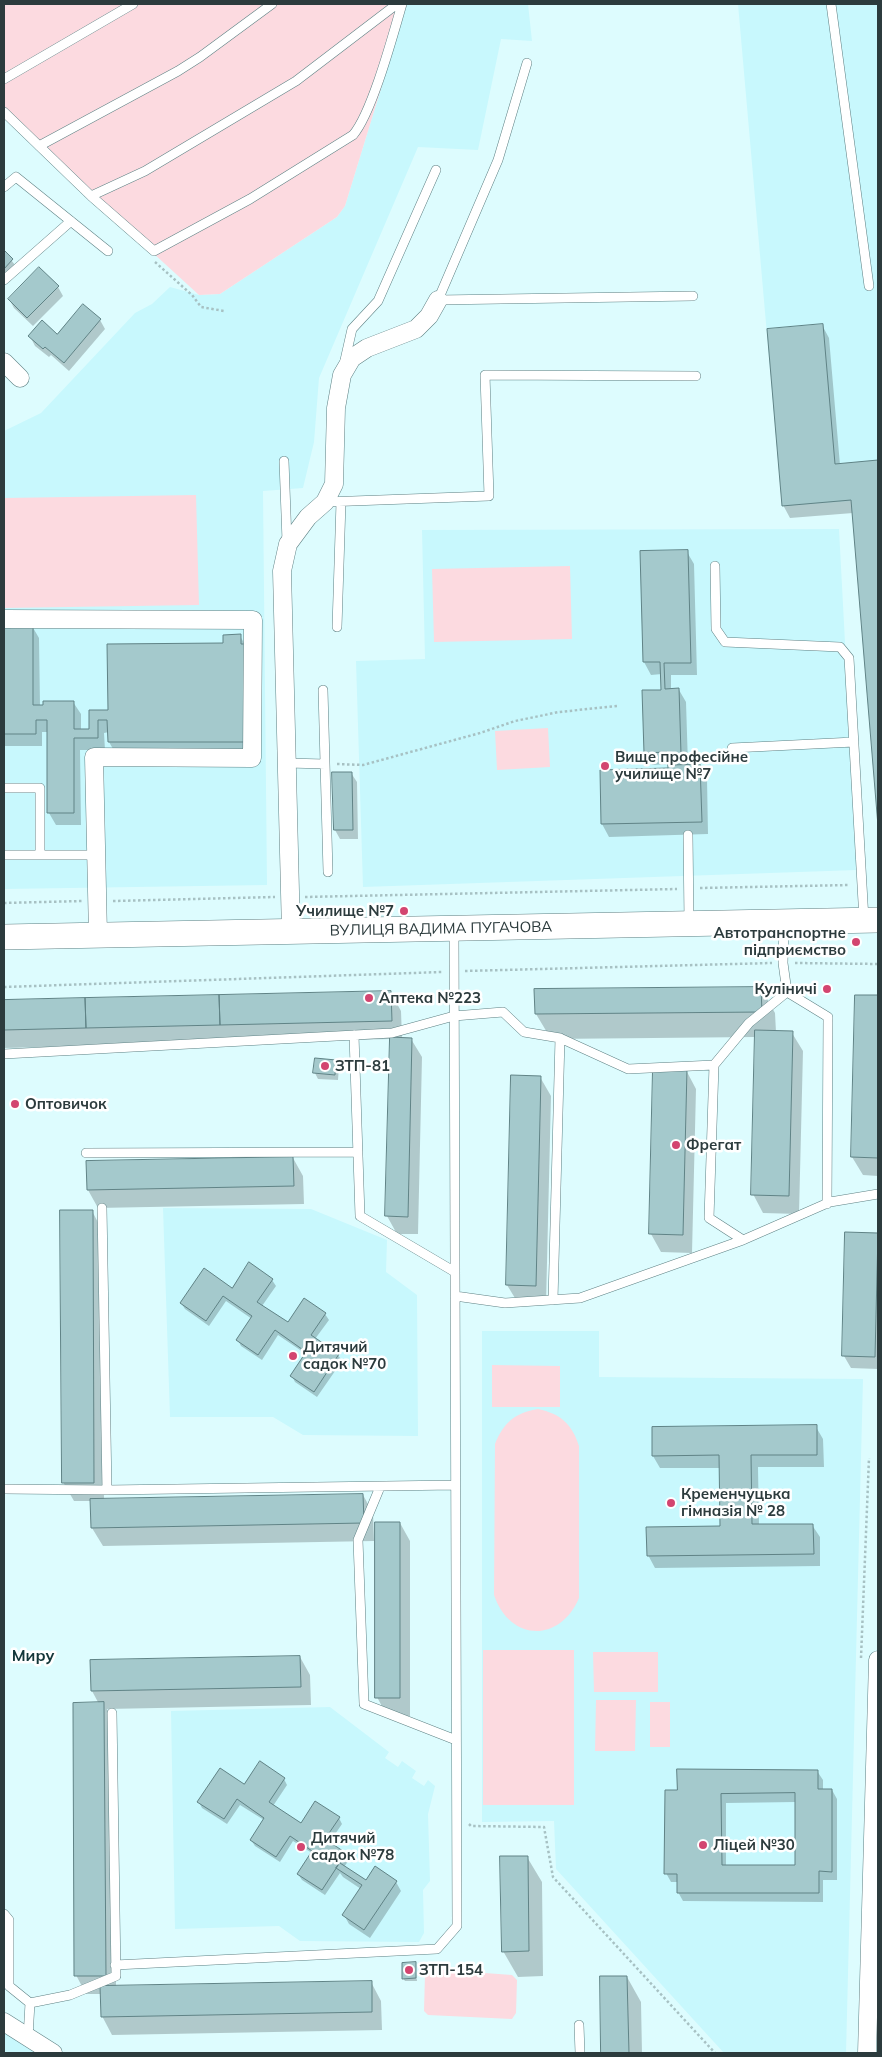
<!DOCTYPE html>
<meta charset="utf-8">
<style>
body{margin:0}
#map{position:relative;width:882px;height:2057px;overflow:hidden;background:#ddfcfe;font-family:Mulish,sans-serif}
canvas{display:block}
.frame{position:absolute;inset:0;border:5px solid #2c3b3d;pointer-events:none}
</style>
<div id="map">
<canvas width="882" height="2057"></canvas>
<div class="frame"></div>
</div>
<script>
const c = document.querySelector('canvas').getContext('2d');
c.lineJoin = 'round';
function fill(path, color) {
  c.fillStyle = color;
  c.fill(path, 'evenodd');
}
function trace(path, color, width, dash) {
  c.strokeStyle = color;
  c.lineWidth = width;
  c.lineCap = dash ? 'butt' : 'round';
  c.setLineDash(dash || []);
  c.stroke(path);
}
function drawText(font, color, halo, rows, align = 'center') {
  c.font = font + ' Mulish,sans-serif';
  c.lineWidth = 5;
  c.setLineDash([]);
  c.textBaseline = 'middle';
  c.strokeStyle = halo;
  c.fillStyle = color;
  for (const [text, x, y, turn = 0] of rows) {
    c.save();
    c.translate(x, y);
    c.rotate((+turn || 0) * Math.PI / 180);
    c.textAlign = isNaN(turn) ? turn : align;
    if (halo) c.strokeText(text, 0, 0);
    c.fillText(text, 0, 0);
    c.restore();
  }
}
fill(new Path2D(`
 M 407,4 L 528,4 L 532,41 L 501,39 L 478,150 L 418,147 L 319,378 L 314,442 L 303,488 L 263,491 L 267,885 L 4,889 L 4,431 L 41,413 L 135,313 L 152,304 L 170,287 L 199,295 L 220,294 L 337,217 L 345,206 Z
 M 738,4 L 878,4 L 878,826 L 851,501 L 782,506 Z
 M 839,529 L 857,870 L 363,887 L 356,661 L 425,659 L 422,530 Z
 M 163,1208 L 311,1209 L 387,1240 L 386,1272 L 417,1295 L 418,1436 L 303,1435 L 273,1417 L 170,1417 Z
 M 482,1331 L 599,1331 L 599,1377 L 863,1379 L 846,2053 L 724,2053 L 556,1869 L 554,1821 L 482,1822 Z
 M 330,1707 L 389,1752 L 385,1758 L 398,1767 L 402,1761 L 416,1771 L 412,1778 L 424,1786 L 428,1780 L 435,1786 L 428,1814 L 430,1881 L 423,1890 L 424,1933 L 419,1942 L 300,1941 L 279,1926 L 175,1929 L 171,1711 Z
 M 4,2031 L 39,2053 L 4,2053 Z`), '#c8f8fd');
fill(new Path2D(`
 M 4,4 L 407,4 L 345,206 L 337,217 L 220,294 L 199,295 L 4,117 Z
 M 196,495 L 199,605 L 4,608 L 4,498 Z
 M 570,566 L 572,639 L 434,642 L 432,569 Z
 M 548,728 L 550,767 L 497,770 L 495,731 Z
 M 492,1365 L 560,1366 L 560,1407 L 492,1407 Z
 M 538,1409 C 561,1414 572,1424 579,1446 L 579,1598 C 560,1643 510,1642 494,1595 L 495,1444 C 504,1422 515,1413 538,1409 Z
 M 483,1650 L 574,1650 L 574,1805 L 483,1805 Z
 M 593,1652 L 658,1652 L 658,1692 L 594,1692 Z
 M 596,1700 L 636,1700 L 635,1751 L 595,1751 Z
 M 650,1702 L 670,1702 L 670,1747 L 650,1747 Z
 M 430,1969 L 512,1975 L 517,1980 L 516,2013 L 512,2019 L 428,2015 L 424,2011 L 425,1974 Z`), '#fcdae0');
fill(new Path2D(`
 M 4,252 L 16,266 L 8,274 L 4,271 Z
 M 58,287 L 63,296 L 33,326 L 14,308 L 9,299 Z
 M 100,320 L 105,329 L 69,371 L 51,355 L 49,357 L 35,346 L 30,336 L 58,336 Z
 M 822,325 L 829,338 L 840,465 L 878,462 L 878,811 L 853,513 L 790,518 L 783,505 Z
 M 687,552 L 694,564 L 697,675 L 671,675 L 671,690 L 679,690 L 686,702 L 688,765 L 699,765 L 707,778 L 708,834 L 609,837 L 602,824 L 601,771 L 669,770 L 669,764 L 652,765 L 645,752 L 662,691 L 662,674 L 651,675 L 644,662 L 641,553 Z
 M 4,626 L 32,626 L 39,638 L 40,706 L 73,702 L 81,714 L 81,730 L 91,730 L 90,712 L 109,712 L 240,636 L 253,658 L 254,754 L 116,754 L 109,742 L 109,732 L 104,733 L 105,750 L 80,750 L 81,825 L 56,825 L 49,813 L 48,732 L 42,732 L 42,746 L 4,746 Z
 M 351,773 L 357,782 L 358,839 L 340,839 L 335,830 Z
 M 761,988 L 775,1013 L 776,1032 L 792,1033 L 803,1051 L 799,1214 L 763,1213 L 753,1194 L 756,1037 L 551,1039 L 536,1014 Z
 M 391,993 L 401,1011 L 402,1039 L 411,1039 L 422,1057 L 418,1234 L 397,1234 L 387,1216 L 391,1039 L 4,1048 L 4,1001 Z
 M 856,996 L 878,997 L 878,1176 L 863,1175 L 852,1157 Z
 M 335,1061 L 339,1067 L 338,1080 L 318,1079 L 315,1073 Z
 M 686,1070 L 696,1089 L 692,1253 L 661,1252 L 651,1234 Z
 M 540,1077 L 551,1096 L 546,1304 L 518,1303 L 507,1285 Z
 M 293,1158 L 303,1176 L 304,1204 L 98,1208 L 88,1190 Z
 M 92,1211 L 102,1230 L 104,1500 L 363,1495 L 373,1513 L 374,1541 L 103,1546 L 92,1528 L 92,1501 L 74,1501 L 63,1482 Z
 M 877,1234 L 878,1369 L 851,1368 L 844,1356 Z
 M 272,1280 L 276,1286 L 262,1306 L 288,1324 L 325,1314 L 329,1320 L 315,1339 L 338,1355 L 342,1361 L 317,1397 L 295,1382 L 292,1376 L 306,1354 L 278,1335 L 262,1360 L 241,1346 L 238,1340 L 252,1319 L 226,1301 L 209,1326 L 185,1309 L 181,1303 Z
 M 816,1427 L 823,1439 L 824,1467 L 758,1467 L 759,1525 L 812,1525 L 820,1537 L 820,1566 L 655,1568 L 648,1555 L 721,1527 L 720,1468 L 660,1468 L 653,1456 Z
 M 400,1523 L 410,1541 L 410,1716 L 387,1716 L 377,1697 Z
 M 300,1657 L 310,1675 L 311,1705 L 107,1709 L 114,1722 L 116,1987 L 371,1982 L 381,2001 L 382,2030 L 112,2035 L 102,2016 L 101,1994 L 86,1994 L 76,1975 L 99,1704 L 92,1691 L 91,1661 Z
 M 817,1771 L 823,1780 L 823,1790 L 832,1790 L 837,1799 L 837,1880 L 823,1880 L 823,1902 L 683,1901 L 678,1892 L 678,1882 L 671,1882 L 666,1873 L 678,1791 ZM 796,1802 L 797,1866 L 726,1866 L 726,1803 Z
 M 284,1779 L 287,1785 L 273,1806 L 301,1824 L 339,1818 L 342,1824 L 329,1843 L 345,1854 L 349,1860 L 344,1867 L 366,1882 L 396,1882 L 401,1891 L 370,1938 L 349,1924 L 344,1915 L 361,1889 L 343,1877 L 340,1873 L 325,1895 L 302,1880 L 298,1874 L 312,1853 L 293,1841 L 280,1862 L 255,1846 L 251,1840 L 264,1820 L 240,1805 L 227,1824 L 202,1808 L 199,1802 L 245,1786 Z
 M 527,1857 L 542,1882 L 543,1976 L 518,1977 L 503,1951 Z
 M 415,1964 L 417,1981 L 405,1981 L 403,1978 Z
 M 601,1977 L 627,1977 L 641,2002 L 642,2053 L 603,2053 Z`), '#0003');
const building = new Path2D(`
 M 4,250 L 13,259 L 4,269 Z
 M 39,267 L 59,286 L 27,318 L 8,299 Z
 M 83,304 L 101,319 L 64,363 L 45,347 L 43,349 L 28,336 L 42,320 L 57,334 Z
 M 823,324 L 835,464 L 878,460 L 878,826 L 851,500 L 782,506 L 767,329 Z
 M 688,550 L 691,663 L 664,663 L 665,689 L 679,688 L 681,754 L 672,754 L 672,765 L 700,764 L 702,822 L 601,824 L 600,770 L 668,768 L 667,752 L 644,753 L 642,690 L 661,690 L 660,662 L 643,662 L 640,551 Z
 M 4,625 L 33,625 L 33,705 L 43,705 L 43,701 L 74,701 L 74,729 L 89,729 L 89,710 L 108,710 L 107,644 L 223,643 L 223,635 L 241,634 L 241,644 L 247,644 L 247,742 L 108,742 L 107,720 L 98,720 L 98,738 L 74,738 L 74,813 L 47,813 L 47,720 L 36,720 L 36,734 L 4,734 Z
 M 332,772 L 352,772 L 353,830 L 334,830 Z
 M 761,987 L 762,1012 L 535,1014 L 534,989 Z
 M 391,991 L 392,1021 L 220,1025 L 219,995 Z
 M 219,995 L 220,1025 L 86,1028 L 85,998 Z
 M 855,995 L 878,995 L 878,1158 L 851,1157 Z
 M 85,998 L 86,1028 L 4,1030 L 4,1000 Z
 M 755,1030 L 793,1031 L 789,1196 L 751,1195 Z
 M 390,1037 L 412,1038 L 408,1217 L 385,1216 Z
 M 315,1058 L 336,1060 L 335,1075 L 313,1073 Z
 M 653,1068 L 687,1069 L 683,1235 L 649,1234 Z
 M 511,1075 L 541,1076 L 536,1286 L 506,1285 Z
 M 293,1157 L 294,1186 L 87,1190 L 86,1161 Z
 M 60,1210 L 93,1210 L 94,1483 L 62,1483 Z
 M 845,1232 L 878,1233 L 875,1357 L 842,1356 Z
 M 249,1262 L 273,1279 L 257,1302 L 288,1322 L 304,1298 L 326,1313 L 311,1335 L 339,1354 L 314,1392 L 290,1376 L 306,1352 L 275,1330 L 258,1355 L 236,1340 L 252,1316 L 223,1296 L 206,1321 L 180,1303 L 204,1268 L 232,1288 Z
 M 817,1425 L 817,1455 L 751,1455 L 752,1524 L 813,1524 L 814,1554 L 647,1556 L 646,1527 L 720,1526 L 719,1455 L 652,1456 L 652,1427 Z
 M 363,1494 L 364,1523 L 91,1528 L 90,1499 Z
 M 375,1522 L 400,1522 L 400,1698 L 375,1698 Z
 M 300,1656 L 301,1687 L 91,1691 L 90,1660 Z
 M 104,1702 L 106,1976 L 74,1976 L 73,1703 Z
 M 260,1761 L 285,1778 L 269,1802 L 301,1823 L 315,1801 L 340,1817 L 325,1839 L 346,1853 L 322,1890 L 297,1874 L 312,1851 L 290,1836 L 276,1857 L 250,1840 L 264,1818 L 237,1799 L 224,1819 L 197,1802 L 220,1768 L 244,1784 Z
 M 677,1769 L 818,1770 L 818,1789 L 832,1789 L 832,1872 L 819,1871 L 819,1893 L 677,1893 L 677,1874 L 664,1874 L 665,1790 L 677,1790 ZM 795,1793 L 795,1865 L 722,1865 L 721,1794 Z
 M 500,1856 L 528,1856 L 529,1951 L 502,1952 Z
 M 340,1863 L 366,1880 L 375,1866 L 397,1881 L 364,1930 L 342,1915 L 362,1885 L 336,1868 Z
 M 416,1962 L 416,1978 L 402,1979 L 402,1963 Z
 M 600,1976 L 627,1976 L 629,2053 L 601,2053 Z
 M 372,1981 L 372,2012 L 101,2017 L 100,1986 Z`);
fill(building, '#a4c9cc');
trace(building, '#608386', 1);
const lane = new Path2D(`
 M 831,4 L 869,286
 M 527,63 L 498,160 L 438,300 L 693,296
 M 4,79 L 133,4
 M 4,112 L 91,196 L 154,251 L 250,199 L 353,135 C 372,113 393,35 402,4
 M 39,146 L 178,71 L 200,57 L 272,4
 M 4,187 L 16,177 L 108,251
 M 91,196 L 145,171 L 296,81 L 397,4
 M 4,280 L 71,221
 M 345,360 L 352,329 L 378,301 L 436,170
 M 284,461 L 287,541
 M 325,502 L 489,496 L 485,375 L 696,376
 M 715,566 L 716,629 L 725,642 L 840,647 L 849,658 L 864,920
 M 337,627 L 341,502
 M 323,690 L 328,872
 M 732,748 L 854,742
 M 287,763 L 325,764
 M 4,788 L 40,788 L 40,855
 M 688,835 L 689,922
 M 4,855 L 96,855
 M 784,924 L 783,963 L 787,992 L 828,1017 L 827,1204
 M 354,1035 L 360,1216 L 455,1272
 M 560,1038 L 628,1069 L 714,1065 L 749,1023 L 787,992
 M 4,1054 L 392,1033 L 454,1016 L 503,1012 L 524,1032 L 560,1038 L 553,1300
 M 714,1065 L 709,1218 L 743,1240 L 830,1202 L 878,1194
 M 86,1153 L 358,1152
 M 102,1208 L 107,1490
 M 455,1296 L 505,1303 L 580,1298 L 743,1240
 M 380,1487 L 358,1540 L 364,1704 L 456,1740
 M 4,1489 L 107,1490 L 455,1485
 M 4,1914 L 9,1920 L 9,1986 L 30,2003
 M 115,1965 L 437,1949 L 457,1926 L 454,929
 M 579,2025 L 580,2053
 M 28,2037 L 30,2003 L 70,1995 L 116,1976 L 112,1713`);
const street = new Path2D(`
 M 4,362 L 20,378
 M 4,619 L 253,620 L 252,758 L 94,757 L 98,935
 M 291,932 L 282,571 L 288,544 L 308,517 L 325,502 L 334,484 L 336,408 L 342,375 L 352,358 L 367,348 L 416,329 L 429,316 L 438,300
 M 4,2022 L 53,2053
 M 867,2053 L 878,1660`);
const secondary = new Path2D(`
 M 4,937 L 878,920`);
trace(lane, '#5e8184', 10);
trace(street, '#5e8184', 19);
trace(secondary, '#5e8184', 26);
trace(new Path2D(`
 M 155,262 L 192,295 L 201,307 L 224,311
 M 337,764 L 363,765 L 480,733 L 515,721 L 559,712 L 617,706
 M 700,888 L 850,885
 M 305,897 L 677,889
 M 113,901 L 275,897
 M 4,903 L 82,901
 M 795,963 L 878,964
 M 465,971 L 772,963
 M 4,987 L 442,972
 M 861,1658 L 869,1458
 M 469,1824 L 471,1826 L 544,1827 L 553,1877 L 715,2053`), '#a7c1c3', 2.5, [2.5, 2.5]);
trace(lane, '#fff', 9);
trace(street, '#fff', 18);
trace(secondary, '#fff', 25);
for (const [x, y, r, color] of [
 [605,766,5,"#d34570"],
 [404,911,5,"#d34570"],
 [856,942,5,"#d34570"],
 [827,989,5,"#d34570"],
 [369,998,5,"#d34570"],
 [325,1066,5,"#d34570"],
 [15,1104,5,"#d34570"],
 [676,1145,5,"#d34570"],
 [293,1356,5,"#d34570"],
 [671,1503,5,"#d34570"],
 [703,1845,5,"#d34570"],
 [301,1847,5,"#d34570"],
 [409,1970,5,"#d34570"]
]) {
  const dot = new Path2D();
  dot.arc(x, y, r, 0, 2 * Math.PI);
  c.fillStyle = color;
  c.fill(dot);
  trace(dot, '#fff', 2);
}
drawText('bold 15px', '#2c3b3d', '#fff', [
 ["Вище професійне",615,757],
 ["училище №7",615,774],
 ["Училище №7",394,911,"right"],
 ["Автотранспортне",846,933,"right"],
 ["підприємство",846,950,"right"],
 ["Куліничі",817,989,"right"],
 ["Аптека №223",379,998],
 ["ЗТП-81",335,1066],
 ["Оптовичок",25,1104],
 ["Фрегат",686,1145],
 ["Дитячий",303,1347],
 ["садок №70",303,1364],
 ["Кременчуцька",681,1494],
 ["гімназія № 28",681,1511],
 ["Дитячий",311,1838],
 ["садок №78",311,1855],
 ["Ліцей №30",713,1845],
 ["ЗТП-154",419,1970]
], 'left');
drawText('15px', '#2c3b3d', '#fff', [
 ["ВУЛИЦЯ ВАДИМА ПУГАЧОВА",441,929,-1]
]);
drawText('bold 16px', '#133639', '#fff', [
 ["Миру",33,1656]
]);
</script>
